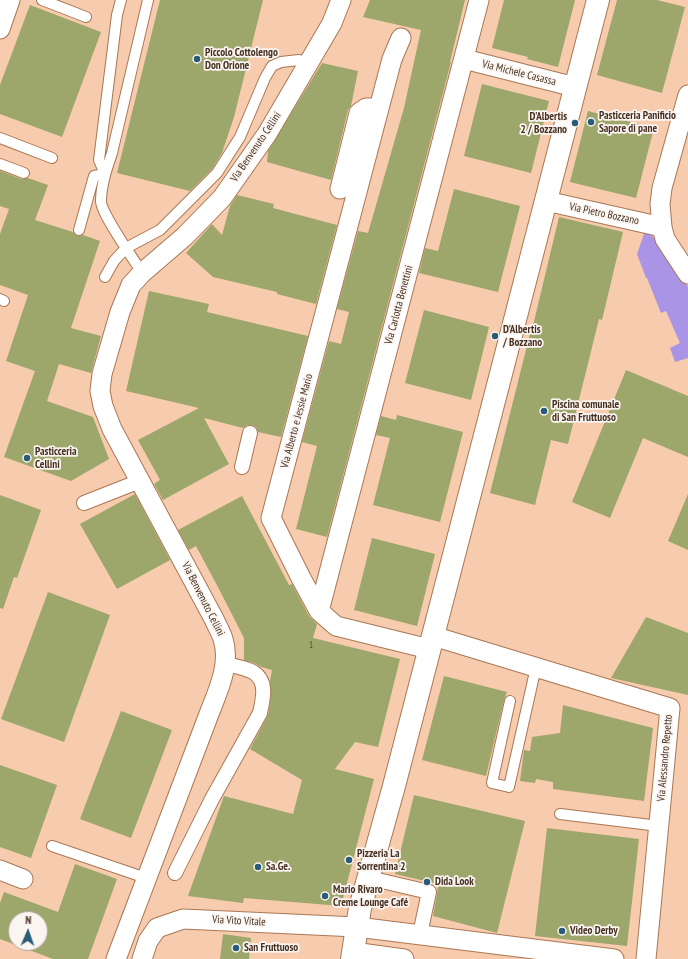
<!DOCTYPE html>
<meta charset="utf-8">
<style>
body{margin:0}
#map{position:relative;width:688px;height:959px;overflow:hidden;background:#f7cbad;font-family:"PT Sans Narrow",sans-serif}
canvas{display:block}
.north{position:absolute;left:8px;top:911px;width:40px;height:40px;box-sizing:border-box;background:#fbf5f1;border:1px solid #b3a69e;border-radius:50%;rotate:2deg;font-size:11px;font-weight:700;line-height:16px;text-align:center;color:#463021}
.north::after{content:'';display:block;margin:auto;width:14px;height:18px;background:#285c78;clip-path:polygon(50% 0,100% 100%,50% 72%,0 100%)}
</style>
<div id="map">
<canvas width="688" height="959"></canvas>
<div class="north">N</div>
</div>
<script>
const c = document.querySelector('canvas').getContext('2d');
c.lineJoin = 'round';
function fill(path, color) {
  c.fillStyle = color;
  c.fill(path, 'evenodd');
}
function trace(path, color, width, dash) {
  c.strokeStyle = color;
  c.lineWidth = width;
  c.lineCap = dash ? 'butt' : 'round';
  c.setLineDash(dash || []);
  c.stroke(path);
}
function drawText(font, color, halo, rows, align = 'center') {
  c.font = font + ' "PT Sans Narrow",sans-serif';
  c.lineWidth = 3.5;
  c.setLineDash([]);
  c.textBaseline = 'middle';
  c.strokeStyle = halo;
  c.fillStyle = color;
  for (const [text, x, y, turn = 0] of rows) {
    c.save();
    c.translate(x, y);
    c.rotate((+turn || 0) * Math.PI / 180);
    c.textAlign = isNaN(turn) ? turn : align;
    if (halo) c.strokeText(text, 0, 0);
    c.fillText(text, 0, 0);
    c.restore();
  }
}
fill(new Path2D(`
 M 645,231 L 656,239 L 688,287 L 688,358 L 675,362 L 670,348 L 680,343 L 666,311 L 661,313 L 647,278 L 646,278 L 637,254 Z`), '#aa94e5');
fill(new Path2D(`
 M 160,0 L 263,0 L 234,117 L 222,153 L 212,169 L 190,191 L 117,173 Z
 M 370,0 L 465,0 L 450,62 L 451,62 L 327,537 L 296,529 L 317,446 L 302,442 L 329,341 L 341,344 L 349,312 L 337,309 L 358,231 L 368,233 L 404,108 L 421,30 L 363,17 Z
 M 504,0 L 575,0 L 558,67 L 527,59 L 528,57 L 492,48 Z
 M 617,0 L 657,0 L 685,7 L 662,93 L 597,75 Z
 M 30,5 L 101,32 L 62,137 L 0,114 L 0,85 Z
 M 322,63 L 358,71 L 351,106 L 348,110 L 331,180 L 267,162 L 268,151 Z
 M 482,84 L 549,101 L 531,173 L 464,156 Z
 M 588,111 L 654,128 L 636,198 L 570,182 Z
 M 0,171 L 22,179 L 28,178 L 48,185 L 35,220 L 73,232 L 77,236 L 83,235 L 100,241 L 71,328 L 101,336 L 91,373 L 59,364 L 47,401 L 93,417 L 109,459 L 71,481 L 4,457 L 35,371 L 6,361 L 28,295 L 0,285 L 0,234 L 9,209 L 0,206 Z
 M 454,189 L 520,206 L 498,292 L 419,273 L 425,248 L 438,251 Z
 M 237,195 L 274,204 L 273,208 L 337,225 L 316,304 L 277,294 L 277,292 L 213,277 L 186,253 L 212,224 L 222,235 L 230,206 Z
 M 559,217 L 623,232 L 602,320 L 599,319 L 568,444 L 551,440 L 535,505 L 490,493 L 530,334 L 531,334 Z
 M 149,291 L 209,304 L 207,312 L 308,336 L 281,437 L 258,432 L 256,427 L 252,425 L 247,425 L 243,428 L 204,418 L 229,464 L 163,500 L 154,484 L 160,480 L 138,440 L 199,408 L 126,391 Z
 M 424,310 L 489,327 L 471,400 L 405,383 Z
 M 626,370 L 688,396 L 688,457 L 643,438 L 610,518 L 572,502 Z
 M 397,415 L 463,432 L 440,522 L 373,505 L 390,438 L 376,435 L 381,416 L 396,420 Z
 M 135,494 L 170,560 L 117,589 L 80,524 Z
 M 688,494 L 688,550 L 668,541 Z
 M 0,495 L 41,510 L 17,578 L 14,577 L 3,609 L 0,608 Z
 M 242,496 L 289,585 L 292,584 L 309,616 L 317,624 L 313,638 L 400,659 L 378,747 L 355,742 L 335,769 L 374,779 L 341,906 L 244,898 L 243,903 L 188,896 L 224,796 L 293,814 L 302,780 L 250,749 L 268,715 L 271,697 L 270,681 L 272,670 L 261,667 L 254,663 L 244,660 L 244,638 L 219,589 L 196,546 L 189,550 L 178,530 Z
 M 372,538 L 435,554 L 417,626 L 354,610 Z
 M 48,592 L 110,615 L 64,742 L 1,719 Z
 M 646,617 L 688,633 L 688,695 L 611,678 Z
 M 444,676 L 507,692 L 504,700 L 486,776 L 422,760 Z
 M 563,705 L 653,728 L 644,801 L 553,789 L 553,782 L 536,779 L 535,783 L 520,781 L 524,750 L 530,751 L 532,737 L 560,733 Z
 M 121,711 L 172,730 L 131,838 L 80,819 Z
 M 0,765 L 57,785 L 31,858 L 0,847 Z
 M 414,795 L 525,821 L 497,933 L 433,916 L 437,894 L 438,884 L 395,874 Z
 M 547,828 L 639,839 L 627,946 L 535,936 Z
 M 75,864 L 117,879 L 88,959 L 53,959 L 0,939 L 0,903 L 4,892 L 58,912 ZM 16,919 L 40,919 L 40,943 L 16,943 Z
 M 223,934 L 251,938 L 249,959 L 220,959 Z`), '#9da66b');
const service = new Path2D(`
 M 42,0 L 86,17
 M 0,138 L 52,158
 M 0,164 L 24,173
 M 79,230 L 94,176 L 105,174 L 99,160 L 117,15 L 121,0
 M 142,273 C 134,259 101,214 101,201 C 101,185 107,168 112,153 L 148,0
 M 105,277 L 114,261 L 126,248 L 160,230 L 217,173 L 240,137 L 265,78 L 272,66 L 281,62 L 299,60 L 309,63
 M 0,299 L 4,301
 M 510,701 L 492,783 L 509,787 L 536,667
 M 560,814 L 659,826
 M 52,846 L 146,878`);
const pedestrian = new Path2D(`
 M 242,467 L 250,433
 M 84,503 L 140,481
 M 175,873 L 212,799 L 260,713 C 263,699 268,681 253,672 C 246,668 234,666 226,664
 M 369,878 L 429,892 L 420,934`);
const minor = new Path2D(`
 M 0,29 L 10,0
 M 401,38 L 392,59 L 271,518 L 301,578 L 319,611 L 336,626 L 429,649
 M 464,59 L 575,87
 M 688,95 L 662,188 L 660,204 L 662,227 L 665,239 L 688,274
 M 340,189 L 359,113 L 366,108 L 379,108
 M 546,201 L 662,227
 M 319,611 L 479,0
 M 433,636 L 670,708 L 646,959
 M 0,870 L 23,879
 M 353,952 L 404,959
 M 116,959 L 209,714 C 218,691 231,664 223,639 C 221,632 217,626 214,619 L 112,429 L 103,406 L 100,391 L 102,374 L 120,312 L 131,285 L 142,273 L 185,236 L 222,198 L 267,134 L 332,23 L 341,0
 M 142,959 L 148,941 L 157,928 L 183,919 L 357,927 L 614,959`);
const tertiary = new Path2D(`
 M 352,959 L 360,908 L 394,786 L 598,0`);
trace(service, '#a97754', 12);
trace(pedestrian, '#a97754', 16);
trace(minor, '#a97754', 21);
trace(tertiary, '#a97754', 24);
trace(service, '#fff', 10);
trace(pedestrian, '#fff', 14);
trace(minor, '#fff', 19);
trace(tertiary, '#fff', 22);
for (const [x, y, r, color] of [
 [197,59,4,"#285c78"],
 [591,122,4,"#285c78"],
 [575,123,4,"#285c78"],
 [495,336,4,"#285c78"],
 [544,411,4,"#285c78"],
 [27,458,4,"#285c78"],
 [349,860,4,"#285c78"],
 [258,867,4,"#285c78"],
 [427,882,4,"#285c78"],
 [325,896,4,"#285c78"],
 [562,931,4,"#285c78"],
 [236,948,4,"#285c78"]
]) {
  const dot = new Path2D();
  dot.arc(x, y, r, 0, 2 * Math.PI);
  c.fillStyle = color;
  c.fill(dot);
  trace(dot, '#fbf5f1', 1.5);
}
drawText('9px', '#5c4e34', null, [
 ["1",311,645]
]);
drawText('bold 11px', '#463021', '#fbf5f1', [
 ["Piccolo Cottolengo",205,53],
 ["Don Orione",205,66],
 ["Pasticceria Panificio",599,116],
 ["Sapore di pane",599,129],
 ["D'Albertis",567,117,"right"],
 ["2 / Bozzano",567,130,"right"],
 ["D'Albertis",503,330],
 ["/ Bozzano",503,343],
 ["Piscina comunale",552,405],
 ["di San Fruttuoso",552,418],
 ["Pasticceria",35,452],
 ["Cellini",35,465],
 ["Pizzeria La",357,854],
 ["Sorrentina 2",357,867],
 ["Sa.Ge.",266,867],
 ["Dida Look",435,882],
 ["Mario Rivaro",333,890],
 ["Creme Lounge Café",333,903],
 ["Video Derby",570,931],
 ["San Fruttuoso",244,948]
], 'left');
drawText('11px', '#463021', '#fbf5f1', [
 ["Via Michele Casassa",519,73,14],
 ["Via Benvenuto Cellini",256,147,-56],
 ["Via Pietro Bozzano",604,214,12],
 ["Via Carlotta Benettini",399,305,-75],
 ["Via Alberto e Jessie Mario",297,421,-75],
 ["Via Benvenuto Cellini",203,599,63],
 ["Via Alessandro Repetto",665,758,-85],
 ["Via Vito Vitale",239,921,3]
]);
</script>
